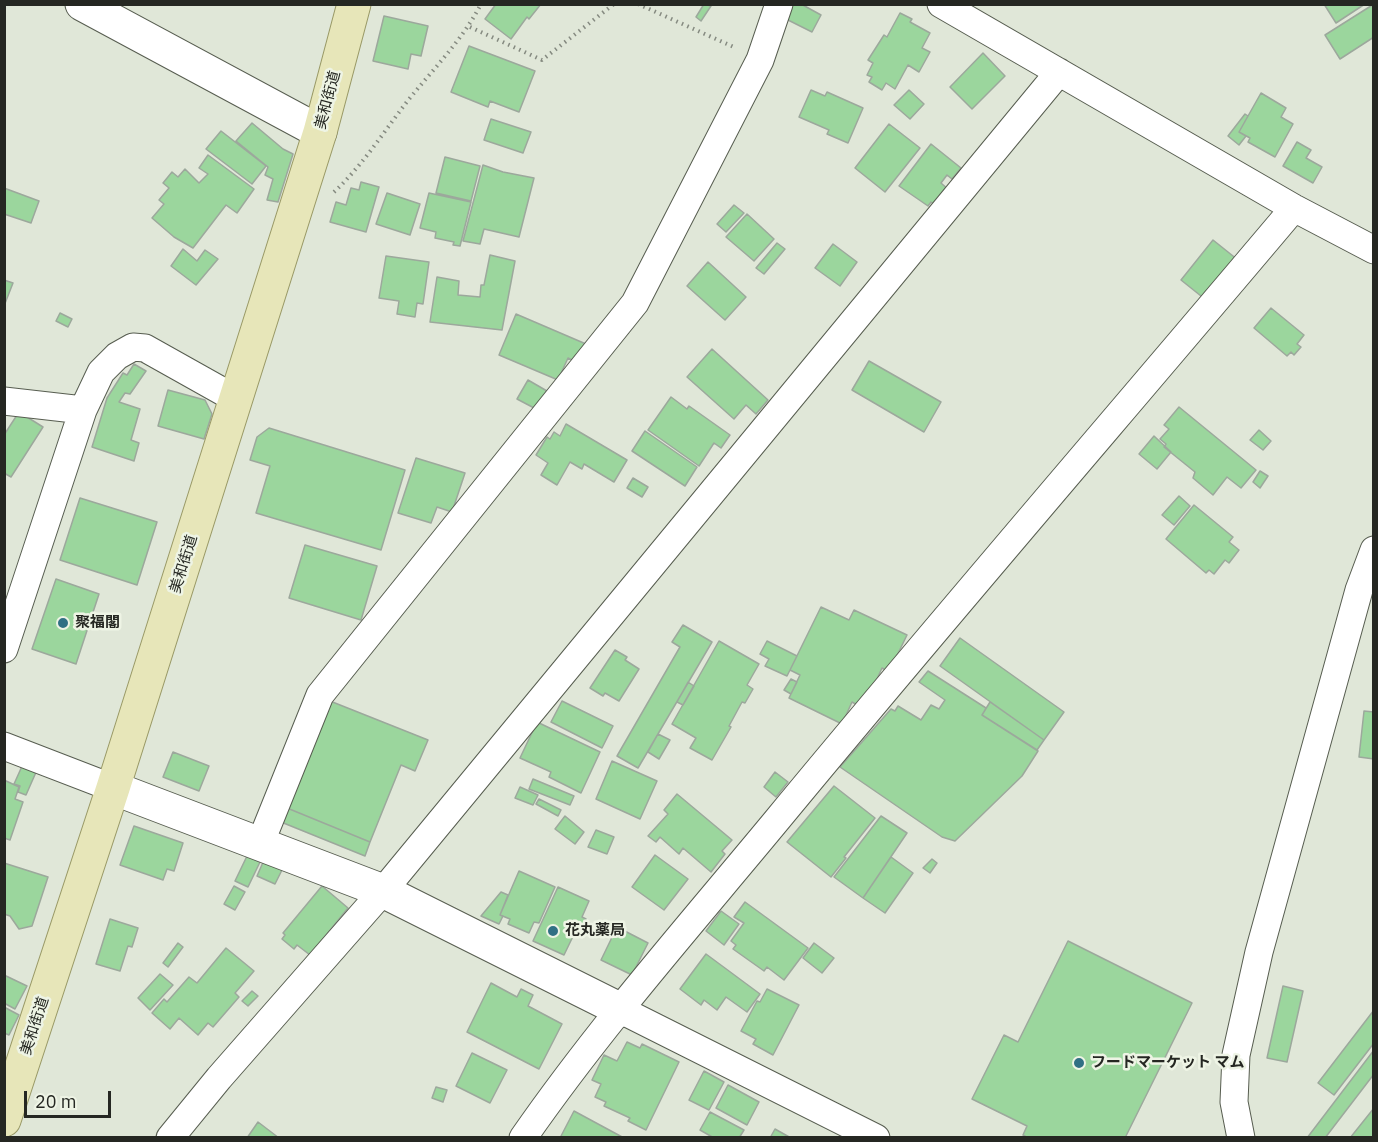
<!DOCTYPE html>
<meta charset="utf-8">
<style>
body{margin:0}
#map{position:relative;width:1378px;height:1142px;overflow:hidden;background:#e0e7d8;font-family:"IBM Plex Sans",sans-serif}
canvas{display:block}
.frame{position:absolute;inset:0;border:6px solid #252722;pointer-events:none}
.scale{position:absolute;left:24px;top:1091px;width:87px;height:27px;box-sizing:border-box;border:3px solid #252722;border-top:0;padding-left:8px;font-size:18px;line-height:21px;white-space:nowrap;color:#252722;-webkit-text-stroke:4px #eef4e5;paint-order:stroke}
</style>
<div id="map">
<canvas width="1378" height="1142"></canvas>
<div class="frame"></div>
<div class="scale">20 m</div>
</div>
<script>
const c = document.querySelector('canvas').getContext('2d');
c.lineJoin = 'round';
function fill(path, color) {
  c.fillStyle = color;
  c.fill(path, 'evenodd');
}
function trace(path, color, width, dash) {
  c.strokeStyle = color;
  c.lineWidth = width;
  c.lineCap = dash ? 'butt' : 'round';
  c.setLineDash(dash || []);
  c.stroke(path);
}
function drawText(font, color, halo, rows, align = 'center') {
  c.font = font + ' "IBM Plex Sans","Noto Sans JP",sans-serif';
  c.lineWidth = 5;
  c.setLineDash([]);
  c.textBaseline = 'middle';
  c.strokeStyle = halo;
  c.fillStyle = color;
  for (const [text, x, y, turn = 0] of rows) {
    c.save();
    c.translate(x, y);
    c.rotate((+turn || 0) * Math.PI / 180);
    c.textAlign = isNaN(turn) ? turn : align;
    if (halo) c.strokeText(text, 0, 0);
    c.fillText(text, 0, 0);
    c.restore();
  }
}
const building = new Path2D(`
 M 496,4 L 541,4 L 529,19 L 527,17 L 511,39 L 485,19 Z
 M 704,4 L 711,6 L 701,21 L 696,17 Z
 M 793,4 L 801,4 L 821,15 L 812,32 L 786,19 Z
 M 1324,4 L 1365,4 L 1336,23 Z
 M 1374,4 L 1374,37 L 1340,59 L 1325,35 Z
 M 900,13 L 912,19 L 910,22 L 930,33 L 922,48 L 930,52 L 919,72 L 908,65 L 895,89 L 886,83 L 882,90 L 869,82 L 872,77 L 867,75 L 873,63 L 868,60 L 884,35 L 887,37 Z
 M 384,16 L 428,26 L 421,56 L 411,54 L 408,69 L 373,61 Z
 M 469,46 L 535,71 L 519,112 L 490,101 L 488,107 L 451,92 Z
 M 983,53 L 1005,76 L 972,109 L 950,87 Z
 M 811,90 L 825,96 L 827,92 L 863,108 L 848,143 L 827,134 L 829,130 L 799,117 Z
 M 909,90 L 924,104 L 910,119 L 894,105 Z
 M 1261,93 L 1286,108 L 1281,117 L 1293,124 L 1275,157 L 1248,142 L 1250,138 L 1239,132 Z
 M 1245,114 L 1248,116 L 1239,132 L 1246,136 L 1239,145 L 1228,136 Z
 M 491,119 L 531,132 L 523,153 L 484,140 Z
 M 252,123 L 283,149 L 293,154 L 278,202 L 267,200 L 273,179 L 265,175 L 268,167 L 236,141 Z
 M 889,124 L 920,148 L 885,192 L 855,168 Z
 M 221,131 L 266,166 L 252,184 L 206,149 Z
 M 1297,142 L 1311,150 L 1306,158 L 1322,167 L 1313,183 L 1283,166 Z
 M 931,144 L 961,168 L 952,179 L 947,175 L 941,183 L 949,190 L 936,206 L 931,202 L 928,206 L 899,186 Z
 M 208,155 L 254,189 L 237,213 L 226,205 L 193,248 L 174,237 L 152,218 L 164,204 L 159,200 L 169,188 L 163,183 L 172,172 L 178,177 L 185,169 L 199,183 L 208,174 L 199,168 Z
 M 445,157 L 480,166 L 471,201 L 436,193 Z
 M 483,165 L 503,172 L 534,178 L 519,237 L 484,229 L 480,244 L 463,241 Z
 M 361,182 L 379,187 L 366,232 L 330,222 L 336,202 L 346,205 L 351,188 L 359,190 Z
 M 4,188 L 39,201 L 31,223 L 4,214 Z
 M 387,193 L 420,204 L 410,235 L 376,224 Z
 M 429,193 L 471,202 L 460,246 L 453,245 L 454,242 L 435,238 L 436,232 L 420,228 Z
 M 734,205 L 744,213 L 726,232 L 717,224 Z
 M 747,214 L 774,239 L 754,261 L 726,237 Z
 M 1213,240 L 1238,260 L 1206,300 L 1181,280 Z
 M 777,243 L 785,249 L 764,274 L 756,268 Z
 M 833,244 L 857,262 L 840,286 L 815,268 Z
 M 183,249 L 197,261 L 205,250 L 218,259 L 196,285 L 171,266 Z
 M 490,255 L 515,261 L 502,330 L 430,322 L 437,277 L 459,281 L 458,295 L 480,297 L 481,285 L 484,285 Z
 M 386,256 L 429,262 L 423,304 L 417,303 L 415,317 L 397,314 L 399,301 L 379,298 Z
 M 708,262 L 746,297 L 725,320 L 687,286 Z
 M 4,280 L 13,283 L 4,306 Z
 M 1271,308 L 1304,335 L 1297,344 L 1301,347 L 1294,355 L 1291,352 L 1287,356 L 1254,328 Z
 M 60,313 L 72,319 L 68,327 L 56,321 Z
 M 516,314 L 586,344 L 578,363 L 568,358 L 558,380 L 499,355 Z
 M 712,349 L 768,400 L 756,414 L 746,405 L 734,419 L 687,377 Z
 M 869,361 L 941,402 L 924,432 L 852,390 Z
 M 134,364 L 146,371 L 130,394 L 125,393 L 119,402 L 140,409 L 131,440 L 139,443 L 134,461 L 92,447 L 107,398 L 123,373 L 127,375 Z
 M 528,380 L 547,391 L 536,409 L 517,399 Z
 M 168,390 L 205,400 L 212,414 L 204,439 L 158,426 Z
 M 671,397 L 687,409 L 689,406 L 730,435 L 721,448 L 714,443 L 699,466 L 648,430 Z
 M 1179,407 L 1256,470 L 1241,488 L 1227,477 L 1213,495 L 1193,478 L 1195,472 L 1164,447 L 1166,444 L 1160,439 L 1169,429 L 1164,425 Z
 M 19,412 L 43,427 L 11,477 L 4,473 L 4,435 Z
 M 566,424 L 627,460 L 614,482 L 584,464 L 582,469 L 570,462 L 557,485 L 541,475 L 548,463 L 536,455 L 547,437 L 550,439 L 554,432 L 560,436 Z
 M 269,428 L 405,470 L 381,550 L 256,513 L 270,466 L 250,460 L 257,437 Z
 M 1259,430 L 1271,441 L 1263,450 L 1250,440 Z
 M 645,431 L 697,467 L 685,486 L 632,451 Z
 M 1154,436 L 1171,452 L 1157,469 L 1139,454 Z
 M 416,458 L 465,473 L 452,512 L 437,507 L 431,523 L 398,513 Z
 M 1260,471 L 1268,476 L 1260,488 L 1253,482 Z
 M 633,478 L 648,487 L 642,497 L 627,488 Z
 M 1179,496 L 1190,506 L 1174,525 L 1162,515 Z
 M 80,498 L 157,522 L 137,585 L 60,560 Z
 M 1194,505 L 1233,537 L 1229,542 L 1239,550 L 1229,563 L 1225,560 L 1214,574 L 1209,570 L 1206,573 L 1166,539 Z
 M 305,545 L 377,566 L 361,620 L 289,598 Z
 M 56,579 L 99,594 L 76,664 L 32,649 Z
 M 821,607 L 849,620 L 854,610 L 907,635 L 889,672 L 882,668 L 871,692 L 859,706 L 852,702 L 842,724 L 789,698 L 800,675 L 790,670 Z
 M 683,625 L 712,642 L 638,768 L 617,756 L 680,647 L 672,642 Z
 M 960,638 L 1064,712 L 1044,740 L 940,666 Z
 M 719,641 L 759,664 L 747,685 L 753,689 L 745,703 L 742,702 L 729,726 L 731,727 L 712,760 L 690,748 L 696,738 L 672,724 Z
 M 767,641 L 797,656 L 787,676 L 765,666 L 769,659 L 760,654 Z
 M 615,650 L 627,657 L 625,660 L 639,669 L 619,701 L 605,693 L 603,696 L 590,688 Z
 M 928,671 L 986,708 L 982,715 L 1038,751 L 1022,776 L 955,841 L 942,837 L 840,767 L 891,709 L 895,711 L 898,706 L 921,720 L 931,705 L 939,709 L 945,700 L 919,682 Z
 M 791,679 L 797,682 L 791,694 L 784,690 Z
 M 688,682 L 694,686 L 683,705 L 677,702 Z
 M 330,701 L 428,740 L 415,771 L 401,765 L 370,842 L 287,808 Z
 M 562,701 L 613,726 L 602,748 L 551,722 Z
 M 990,702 L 1044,740 L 1037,750 L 982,715 Z
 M 1364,711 L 1374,712 L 1374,759 L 1359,757 Z
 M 537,722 L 600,752 L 581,793 L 549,777 L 551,772 L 520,758 Z
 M 658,734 L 670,740 L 659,759 L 648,752 Z
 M 173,752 L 209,766 L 199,791 L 163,777 Z
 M 612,761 L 657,781 L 640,819 L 596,799 Z
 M 23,764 L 37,770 L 26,795 L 18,792 L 20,786 L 14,784 Z
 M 775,772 L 788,782 L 776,797 L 764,787 Z
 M 533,779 L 574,796 L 570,805 L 529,789 Z
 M 4,780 L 19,787 L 15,799 L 23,802 L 10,840 L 4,838 Z
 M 834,786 L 875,818 L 844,857 L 846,858 L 831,877 L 787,842 Z
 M 520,787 L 538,795 L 533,805 L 515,798 Z
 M 677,794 L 732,840 L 722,851 L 725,854 L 711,872 L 683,848 L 679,854 L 660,837 L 656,842 L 648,836 L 668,814 L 664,810 Z
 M 539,799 L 561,810 L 558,816 L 536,804 Z
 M 287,808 L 370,842 L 365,856 L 281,822 Z
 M 565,816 L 584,832 L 575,844 L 555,829 Z
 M 881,816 L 907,833 L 863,898 L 834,877 Z
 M 134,826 L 183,843 L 174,871 L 167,869 L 163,880 L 120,865 Z
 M 596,830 L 614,837 L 607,854 L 588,847 Z
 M 655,855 L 688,879 L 664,910 L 632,887 Z
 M 247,856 L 260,862 L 248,887 L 235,881 Z
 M 891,857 L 913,873 L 885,913 L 863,898 Z
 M 932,859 L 937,863 L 930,873 L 923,868 Z
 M 264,860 L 283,868 L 275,884 L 257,876 Z
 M 4,863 L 48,877 L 32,926 L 19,929 L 10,916 L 4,914 Z
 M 519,871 L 555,887 L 539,923 L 534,922 L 529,933 L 508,924 L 510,919 L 500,915 Z
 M 234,886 L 245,892 L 235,910 L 224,904 Z
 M 322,886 L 348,908 L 310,955 L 297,945 L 294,949 L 282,939 L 285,935 L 283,933 Z
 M 558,887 L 589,901 L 582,917 L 586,919 L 582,928 L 578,926 L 564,955 L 533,941 Z
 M 501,892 L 508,895 L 500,915 L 503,916 L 499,924 L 481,916 Z
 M 745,902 L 808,948 L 784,980 L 767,967 L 764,971 L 733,949 L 736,945 L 731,941 L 744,923 L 734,917 Z
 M 721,911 L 739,924 L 724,945 L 706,931 Z
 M 110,919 L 138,928 L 132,947 L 128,946 L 120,971 L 96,964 Z
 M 617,927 L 648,943 L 632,975 L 601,960 Z
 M 1068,941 L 1192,1003 L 1125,1138 L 1028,1138 L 1023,1135 L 1027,1126 L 972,1099 L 1004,1035 L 1018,1042 Z
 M 178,943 L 183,947 L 168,967 L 163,963 Z
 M 814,943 L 834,958 L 822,973 L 803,958 Z
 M 226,948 L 254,971 L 235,993 L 239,997 L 213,1027 L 208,1023 L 198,1035 L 179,1018 L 170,1029 L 152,1013 L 164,999 L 167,1002 L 189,977 L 197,983 Z
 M 706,954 L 760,994 L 747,1012 L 726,997 L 717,1010 L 704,1000 L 701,1005 L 680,989 Z
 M 160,974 L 173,985 L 150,1010 L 138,998 Z
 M 4,975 L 27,986 L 15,1009 L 4,1003 Z
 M 491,983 L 517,997 L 521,989 L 533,995 L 528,1006 L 562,1024 L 539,1069 L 467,1032 Z
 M 1283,986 L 1303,991 L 1287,1062 L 1267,1058 Z
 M 767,989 L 799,1005 L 773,1055 L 753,1044 L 756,1039 L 741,1031 L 757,1001 L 760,1002 Z
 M 252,991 L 258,996 L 248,1006 L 242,1001 Z
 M 4,1007 L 19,1015 L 9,1035 L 4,1033 Z
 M 1374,1010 L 1374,1043 L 1334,1095 L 1318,1083 Z
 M 627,1042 L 640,1048 L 642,1044 L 679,1062 L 646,1130 L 628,1121 L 630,1118 L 604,1106 L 606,1102 L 595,1097 L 601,1084 L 592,1080 L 604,1055 L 617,1061 Z
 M 1374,1050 L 1374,1074 L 1325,1138 L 1307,1138 Z
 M 472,1053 L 507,1070 L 490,1103 L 456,1086 Z
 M 704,1071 L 724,1082 L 709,1110 L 689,1100 Z
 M 728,1085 L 759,1102 L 747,1125 L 716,1108 Z
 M 436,1087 L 447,1090 L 443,1102 L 432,1098 Z
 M 1374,1108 L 1374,1138 L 1350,1138 Z
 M 574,1111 L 624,1138 L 560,1138 Z
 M 710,1112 L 744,1130 L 739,1138 L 714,1138 L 700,1130 Z
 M 258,1122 L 279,1138 L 247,1138 Z
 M 775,1129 L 791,1138 L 770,1138 Z`);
fill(building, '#9bd69d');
trace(building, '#9ca89c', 1.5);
const minor = new Path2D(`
 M 941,4 L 1294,208 L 1374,250
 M 4,401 L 83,410
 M 4,649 L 83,410 L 101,372 L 117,356 L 133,347 L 145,348 L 236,399
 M 4,746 L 113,788
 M 260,844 L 320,695 L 635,303 L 760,60 L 779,4
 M 621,1010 L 876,1138
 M 170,1138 L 219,1078 L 383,891 L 1059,72
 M 523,1138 C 600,1027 691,924 777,820 C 947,614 1122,412 1294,208
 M 1241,1138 L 1234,1102 L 1236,1055 L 1259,952 L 1359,590 L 1374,550`);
const tertiary = new Path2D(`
 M 82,4 L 320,132
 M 113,788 L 383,891 L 621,1010`);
const primary = new Path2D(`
 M 4,1120 L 113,788 L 320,132 L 354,4`);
trace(minor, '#575d50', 29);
trace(tertiary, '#575d50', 35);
trace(primary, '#996', 35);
trace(new Path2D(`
 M 638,4 L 736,48
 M 470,27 L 542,60 L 614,4
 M 334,192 C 362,166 383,133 406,103 C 432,70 462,41 481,4`), '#858a80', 4, [1.5, 4.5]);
trace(minor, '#fff', 27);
trace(tertiary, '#fff', 33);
trace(primary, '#e7e6b9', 33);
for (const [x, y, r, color] of [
 [63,623,6,"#307084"],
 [553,931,6,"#307084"],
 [1079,1063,6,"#307084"]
]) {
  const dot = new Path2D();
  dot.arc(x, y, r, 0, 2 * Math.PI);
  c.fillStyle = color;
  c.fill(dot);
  trace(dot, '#eef4e5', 2);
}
drawText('15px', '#252722', '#eef4e5', [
 ["美和街道",328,100,-75],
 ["美和街道",184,564,-73],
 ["美和街道",35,1026,-72]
]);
drawText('bold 15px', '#252722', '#eef4e5', [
 ["聚福閣",75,623],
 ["花丸薬局",565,931],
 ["フードマーケット マム",1091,1063]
], 'left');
</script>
